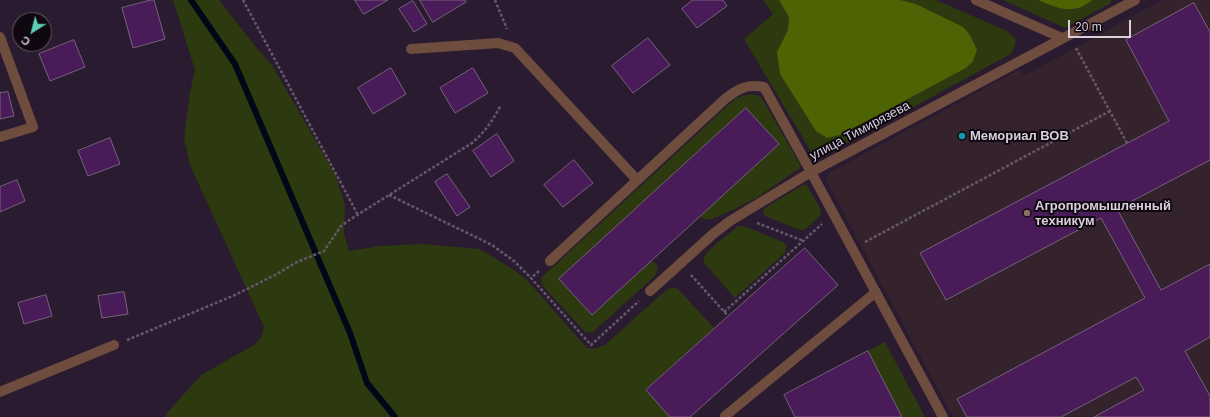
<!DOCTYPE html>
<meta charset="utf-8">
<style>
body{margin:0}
#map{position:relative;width:1210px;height:417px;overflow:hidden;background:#2a1b30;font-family:Helvetica,sans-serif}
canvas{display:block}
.north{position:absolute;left:12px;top:12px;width:40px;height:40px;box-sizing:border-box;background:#0f0811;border:1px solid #605863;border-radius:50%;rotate:216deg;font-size:11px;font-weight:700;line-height:16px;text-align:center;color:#d9cfdd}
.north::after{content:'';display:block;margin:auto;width:14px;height:18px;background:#5eceb7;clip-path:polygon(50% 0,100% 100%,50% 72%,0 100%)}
.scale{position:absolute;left:1068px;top:20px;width:63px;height:18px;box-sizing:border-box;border:2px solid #d9cfdd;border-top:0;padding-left:5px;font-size:12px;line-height:14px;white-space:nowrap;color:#d9cfdd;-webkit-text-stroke:3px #0f0811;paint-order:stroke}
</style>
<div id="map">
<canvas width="1210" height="417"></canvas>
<div class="north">С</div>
<div class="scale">20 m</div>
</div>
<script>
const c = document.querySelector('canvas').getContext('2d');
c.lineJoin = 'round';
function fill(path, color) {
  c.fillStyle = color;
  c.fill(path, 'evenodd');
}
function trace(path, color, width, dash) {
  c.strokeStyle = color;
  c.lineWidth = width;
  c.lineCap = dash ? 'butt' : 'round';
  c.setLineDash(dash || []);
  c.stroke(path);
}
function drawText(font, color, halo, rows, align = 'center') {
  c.font = font + ' Helvetica,sans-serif';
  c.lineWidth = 4;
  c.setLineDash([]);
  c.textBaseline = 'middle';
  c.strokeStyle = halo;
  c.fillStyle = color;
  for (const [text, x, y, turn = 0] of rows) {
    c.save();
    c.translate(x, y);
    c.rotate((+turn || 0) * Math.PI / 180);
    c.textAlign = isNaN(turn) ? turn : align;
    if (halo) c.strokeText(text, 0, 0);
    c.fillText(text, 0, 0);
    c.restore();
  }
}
fill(new Path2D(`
 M 1162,0 L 1210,0 L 1210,417 L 953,417 L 827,182 L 827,177 L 831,172 L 1020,69 L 1024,76 Z`), '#34232c');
fill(new Path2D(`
 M 173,0 L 219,0 L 256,47 L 272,65 L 335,174 L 345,204 L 344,233 L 349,251 L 380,246 L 423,244 L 480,249 L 514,270 L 527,280 L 587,348 L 594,349 L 605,345 L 665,291 C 670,288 674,286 679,290 L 714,328 L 646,389 L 670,417 L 165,417 L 168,412 L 201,375 L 254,345 L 261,338 L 264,327 L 190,165 L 184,139 L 190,92 L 195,70 Z
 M 763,0 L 936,0 L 1007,31 L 1016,39 L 1015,45 L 1011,54 L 816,160 L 744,39 L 773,14 Z
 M 1003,0 L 1111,0 L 1111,3 L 1065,28 Z
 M 752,94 L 760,96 L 763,100 L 801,166 L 800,168 L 758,197 L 737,208 L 712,219 L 704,219 L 699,217 L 779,144 L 745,108 L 559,279 L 592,315 L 651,260 C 659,267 659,267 655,276 L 593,332 L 589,333 L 585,332 L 541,284 L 542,277 L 735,99 L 741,96 Z
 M 803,185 L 807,185 L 821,210 L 821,215 L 805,230 L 800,230 L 765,216 L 763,212 L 765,208 Z
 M 738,226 L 744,226 L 783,242 L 787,245 L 785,253 L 735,298 L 704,263 C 704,260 703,259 705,256 C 709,248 730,233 738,226 Z
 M 885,342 L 925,417 L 902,417 L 868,351 Z`), '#2d390f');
fill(new Path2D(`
 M 779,0 L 900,0 L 916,4 L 963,27 L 970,35 L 977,50 L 973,61 L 966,68 L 840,135 L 827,138 L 816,131 L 780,74 L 777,52 L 788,30 L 789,17 Z
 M 1038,0 L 1092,0 C 1074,16 1057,8 1038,0 Z`), '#4d6304');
trace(new Path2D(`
 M 191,0 L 235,64 L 350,333 L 367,383 L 395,417`), '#000818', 6);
const building = new Path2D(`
 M 151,0 L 154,0 L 165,39 L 133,48 L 122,8 Z
 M 355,0 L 388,0 L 364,14 Z
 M 420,0 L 465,0 L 466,2 L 433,22 Z
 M 693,0 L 723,0 L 727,6 L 697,28 L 682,9 Z
 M 413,1 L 427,24 L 414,32 L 399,9 Z
 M 1194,3 L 1210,32 L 1210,160 L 1117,209 L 1161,290 L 1210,264 L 1210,337 L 1185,351 L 1210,396 L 1210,417 L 1094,417 L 1144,390 L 1136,377 L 1061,417 L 967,417 L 957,399 L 1145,298 L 1101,218 L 946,300 L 920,253 L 1169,121 L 1126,40 Z
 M 648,38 L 670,65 L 633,93 L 612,66 Z
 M 74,40 L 85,67 L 50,81 L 39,54 Z
 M 391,68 L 406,94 L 373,114 L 358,88 Z
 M 473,68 L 488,93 L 455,113 L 440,88 Z
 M 8,92 L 14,116 L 0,119 L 0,93 Z
 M 746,108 L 779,144 L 592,315 L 559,279 Z
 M 497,134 L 514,161 L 491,177 L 473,151 Z
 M 110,138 L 120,164 L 88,176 L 78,151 Z
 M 574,160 L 593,183 L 563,207 L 544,185 Z
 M 447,174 L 470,207 L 457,216 L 435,182 Z
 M 17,180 L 25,201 L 0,212 L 0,187 Z
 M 805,248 L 838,285 L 690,417 L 670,417 L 646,390 Z
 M 124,292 L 128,314 L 102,318 L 98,296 Z
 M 46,295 L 52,316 L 24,324 L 18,303 Z
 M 868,351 L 902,417 L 795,417 L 784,395 Z`);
fill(building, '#4a1b59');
trace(building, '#75637b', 1);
trace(new Path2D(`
 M 243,0 L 358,215
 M 495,0 L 507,29
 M 1076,48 L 1127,143
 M 389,195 L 492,245 L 514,261 L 531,278
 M 757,223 L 804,241
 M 865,242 L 1110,111
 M 539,271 L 531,278 L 591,345 L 639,301
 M 691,275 L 728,316
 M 724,312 L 822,224
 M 127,340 L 235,295 L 277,274 L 297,262 L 324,251 L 341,226 L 354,217 L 472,143 C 485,132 493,120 501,105`), '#65586a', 2.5, [3, 2]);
trace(new Path2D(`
 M 976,0 L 1062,38
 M 0,37 L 33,127 L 0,137
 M 411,49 L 498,43 L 515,48 L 637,180
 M 550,261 L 725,99 C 739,88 747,84 764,87 L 811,172 L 730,221 L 713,234 L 650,291
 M 0,392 L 114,345
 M 725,416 L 876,292
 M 943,417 L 811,172 L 1135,0`), '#6e4d3e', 10);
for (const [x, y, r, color] of [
 [962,136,4,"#0f9aa8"],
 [1027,213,4,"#8d6e63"]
]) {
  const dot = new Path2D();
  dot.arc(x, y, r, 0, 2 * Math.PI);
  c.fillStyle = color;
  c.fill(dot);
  trace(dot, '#0f0811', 1.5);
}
drawText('13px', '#d9cfdd', '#0f0811', [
 ["улица Тимирязева",860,131,-28]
]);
drawText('bold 13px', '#d9cfdd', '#0f0811', [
 ["Мемориал ВОВ",970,136],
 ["Агропромышленный",1035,206],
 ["техникум",1035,221]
], 'left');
</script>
